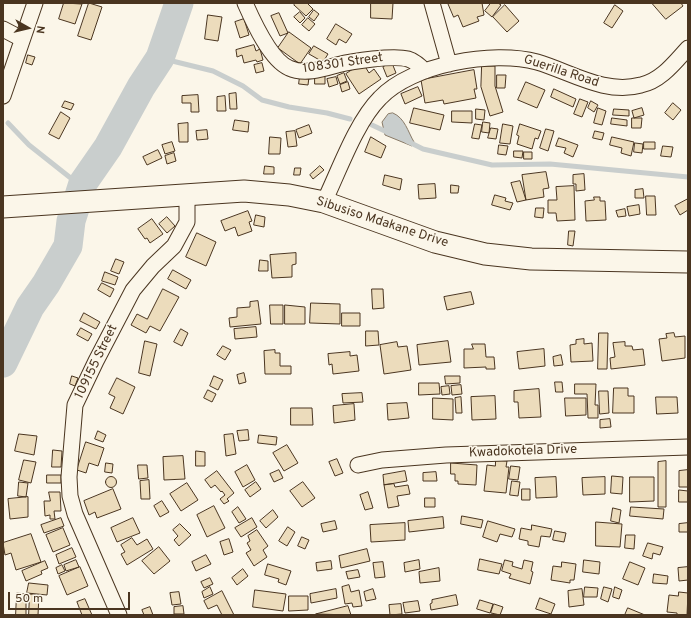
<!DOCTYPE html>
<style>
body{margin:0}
#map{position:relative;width:691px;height:618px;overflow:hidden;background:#fbf6e9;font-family:Overpass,sans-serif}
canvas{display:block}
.frame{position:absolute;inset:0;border:4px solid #4a3520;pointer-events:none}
.north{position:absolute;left:8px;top:8px;width:40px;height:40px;-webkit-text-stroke:3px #fbf6e9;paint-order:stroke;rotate:98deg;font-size:11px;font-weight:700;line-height:16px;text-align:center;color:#4a3520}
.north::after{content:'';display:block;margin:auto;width:14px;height:18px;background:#4a3520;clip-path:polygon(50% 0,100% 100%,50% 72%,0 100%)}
.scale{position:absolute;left:8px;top:592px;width:122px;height:18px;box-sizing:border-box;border:2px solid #4a3520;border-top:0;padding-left:5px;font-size:12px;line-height:14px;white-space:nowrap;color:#4a3520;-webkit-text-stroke:3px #fbf6e9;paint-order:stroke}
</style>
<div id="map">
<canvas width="691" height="618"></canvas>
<div class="frame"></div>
<div class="north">N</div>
<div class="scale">50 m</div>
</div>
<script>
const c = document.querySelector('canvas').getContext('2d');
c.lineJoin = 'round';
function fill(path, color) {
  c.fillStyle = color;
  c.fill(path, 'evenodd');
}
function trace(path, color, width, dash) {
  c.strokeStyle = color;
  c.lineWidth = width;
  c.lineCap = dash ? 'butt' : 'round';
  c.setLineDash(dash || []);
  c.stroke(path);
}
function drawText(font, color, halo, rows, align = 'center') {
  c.font = font + ' Overpass,sans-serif';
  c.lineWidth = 3;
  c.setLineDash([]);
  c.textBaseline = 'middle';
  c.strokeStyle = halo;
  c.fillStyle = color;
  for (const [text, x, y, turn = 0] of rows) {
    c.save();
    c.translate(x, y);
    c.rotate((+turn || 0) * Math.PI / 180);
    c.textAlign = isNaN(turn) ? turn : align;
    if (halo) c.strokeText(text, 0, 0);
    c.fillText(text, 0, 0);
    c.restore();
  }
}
const water = new Path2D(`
 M 393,113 C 405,118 408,132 414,142 L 412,146 L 385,135 L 382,122 L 388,114 Z`);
fill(water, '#c9cecd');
trace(water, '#887966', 1);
trace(new Path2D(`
 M 160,58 L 213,71 L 243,86 L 262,100 L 289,107 L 327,113 L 350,119
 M 8,123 L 29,145 L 82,187
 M 372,125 L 389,133
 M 407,141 L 423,149 L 492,165 L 550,164 L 688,177`), '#c9cecd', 5);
trace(new Path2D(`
 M 3,363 L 30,307 L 46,284 L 68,246 L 71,221 L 83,183 L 108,147 L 141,87 L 160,58 L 179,3`), '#c9cecd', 29);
const building = new Path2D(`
 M 64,3 L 82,4 L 75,24 L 59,19 Z
 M 89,3 L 102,7 L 91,40 L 78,36 Z
 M 296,3 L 307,3 L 313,9 L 306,16 L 294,5 Z
 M 371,3 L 393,3 L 392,19 L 371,18 Z
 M 448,3 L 482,3 L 484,15 L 477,17 L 479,21 L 463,27 L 458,15 L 454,17 Z
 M 491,3 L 498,3 L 501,5 L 492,17 L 485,11 Z
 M 652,3 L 681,3 L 683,6 L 666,19 Z
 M 505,5 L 519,21 L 507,32 L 493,17 Z
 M 615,5 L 623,11 L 612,28 L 604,23 Z
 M 314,10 L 319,14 L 314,21 L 309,17 Z
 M 300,12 L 305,18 L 300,23 L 294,17 Z
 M 279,13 L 288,33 L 280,36 L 271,16 Z
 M 208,15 L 222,17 L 218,41 L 205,39 Z
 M 308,18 L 315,24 L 309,31 L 302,25 Z
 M 244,19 L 249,35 L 240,38 L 235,22 Z
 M 336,24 L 352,34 L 346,43 L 339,39 L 336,45 L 327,39 Z
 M 289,32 L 311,48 L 300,64 L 278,48 Z
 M 254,45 L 256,51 L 260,49 L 263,60 L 257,62 L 256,60 L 244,63 L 242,55 L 237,57 L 236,50 Z
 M 314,46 L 328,54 L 323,62 L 309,54 Z
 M 28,55 L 35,57 L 32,65 L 26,63 Z
 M 262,63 L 264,71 L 256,73 L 254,65 Z
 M 363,63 L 369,73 L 374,69 L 381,79 L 359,94 L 346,74 Z
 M 392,63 L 396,73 L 387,77 L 383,67 Z
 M 482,66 L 495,66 L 495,86 L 503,112 L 490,116 L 481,87 Z
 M 474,70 L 477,89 L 474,89 L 476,98 L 444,104 L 443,100 L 425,103 L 421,80 Z
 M 344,73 L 347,81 L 340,84 L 337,76 Z
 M 315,75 L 325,75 L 325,84 L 315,84 Z
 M 497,75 L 506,75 L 505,88 L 497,88 Z
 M 300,76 L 309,77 L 308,85 L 299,84 Z
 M 336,77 L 338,84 L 329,87 L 327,79 Z
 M 348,82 L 350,89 L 342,92 L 340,85 Z
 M 526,82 L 545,90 L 537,108 L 518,100 Z
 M 418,87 L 422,96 L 405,104 L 401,94 Z
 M 554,89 L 576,99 L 573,107 L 551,97 Z
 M 236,93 L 237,109 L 230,109 L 229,94 Z
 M 198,95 L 199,112 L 191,112 L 191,103 L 182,103 L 182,96 Z
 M 225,96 L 226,111 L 217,111 L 217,97 Z
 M 580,99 L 588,102 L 582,117 L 574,114 Z
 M 65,101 L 74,104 L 71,110 L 62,107 Z
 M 591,101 L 598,105 L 594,112 L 588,108 Z
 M 673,103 L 681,110 L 673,120 L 665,113 Z
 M 414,108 L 444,115 L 440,130 L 410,123 Z
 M 598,108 L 606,111 L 602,125 L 594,123 Z
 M 642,108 L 644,115 L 634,118 L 632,111 Z
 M 476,109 L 485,110 L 484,120 L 476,119 Z
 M 614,109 L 629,110 L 629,116 L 613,115 Z
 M 452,111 L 472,111 L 472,123 L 452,122 Z
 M 61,112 L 70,118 L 59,139 L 49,134 Z
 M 612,118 L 627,120 L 627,126 L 611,124 Z
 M 632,118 L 642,118 L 641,128 L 632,128 Z
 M 235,120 L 249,122 L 248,132 L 233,130 Z
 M 483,122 L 490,123 L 489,133 L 482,132 Z
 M 188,123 L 188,142 L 179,142 L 178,124 Z
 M 475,124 L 482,125 L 479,139 L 472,138 Z
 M 503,124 L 513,126 L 510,144 L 500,143 Z
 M 520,124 L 541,131 L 538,139 L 535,138 L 532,149 L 517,144 L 519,136 L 517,135 Z
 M 309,125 L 312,133 L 299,138 L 296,130 Z
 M 491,128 L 498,129 L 496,139 L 488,138 Z
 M 546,129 L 554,131 L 548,151 L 540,148 Z
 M 207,130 L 208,139 L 197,140 L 196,131 Z
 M 295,131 L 297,146 L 288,147 L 286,132 Z
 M 595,131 L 604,133 L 602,140 L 593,138 Z
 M 270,137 L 281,138 L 280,154 L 269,154 Z
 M 371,137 L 386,146 L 381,158 L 365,152 Z
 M 612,137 L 634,142 L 631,156 L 621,153 L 622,148 L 610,145 Z
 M 559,138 L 578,145 L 573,157 L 564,153 L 566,148 L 556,146 Z
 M 172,142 L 175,151 L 165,154 L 162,145 Z
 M 644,142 L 655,142 L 655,149 L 644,149 Z
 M 635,143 L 643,144 L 642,153 L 634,152 Z
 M 499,145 L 508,146 L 506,155 L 498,154 Z
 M 663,146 L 673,147 L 671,157 L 661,156 Z
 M 158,150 L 162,158 L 147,165 L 143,157 Z
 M 514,151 L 523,151 L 522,158 L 514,157 Z
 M 524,152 L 532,152 L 532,159 L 524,159 Z
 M 174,153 L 176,161 L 167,164 L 165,156 Z
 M 265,166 L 274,167 L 274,174 L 264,174 Z
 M 320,166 L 324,170 L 313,179 L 310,175 Z
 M 295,168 L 301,168 L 300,175 L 294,175 Z
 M 546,172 L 549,188 L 543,189 L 544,197 L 526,200 L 522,175 Z
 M 584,174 L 585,190 L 576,191 L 576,184 L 573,184 L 573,175 Z
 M 385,175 L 402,179 L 400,190 L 383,185 Z
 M 520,181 L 526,200 L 517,202 L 511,183 Z
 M 435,184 L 436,198 L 419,199 L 418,185 Z
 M 451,185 L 459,186 L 458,193 L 451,193 Z
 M 574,186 L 575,220 L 557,221 L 556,213 L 548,213 L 548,200 L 557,200 L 556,187 Z
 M 643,189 L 644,198 L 635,198 L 635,190 Z
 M 495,195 L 506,198 L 505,201 L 513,203 L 510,210 L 492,205 Z
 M 646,196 L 655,196 L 656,215 L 647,215 Z
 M 594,197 L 600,197 L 600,201 L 605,201 L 606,220 L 586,221 L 585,201 L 594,200 Z
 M 688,199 L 688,210 L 680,215 L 675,206 Z
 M 639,205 L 640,214 L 629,216 L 627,207 Z
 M 536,208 L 544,208 L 543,218 L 535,217 Z
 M 625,209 L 626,216 L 618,217 L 616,211 Z
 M 248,211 L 252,221 L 249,222 L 252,231 L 238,236 L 235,227 L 225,231 L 221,221 Z
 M 256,215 L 265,217 L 264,227 L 254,225 Z
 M 167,217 L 175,226 L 167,233 L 159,224 Z
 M 152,219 L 163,234 L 150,243 L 147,238 L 145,239 L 138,229 Z
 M 569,231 L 575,231 L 573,246 L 568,245 Z
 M 197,233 L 216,242 L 206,266 L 186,257 Z
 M 296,253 L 296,264 L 292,265 L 292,277 L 272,278 L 270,255 Z
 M 116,259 L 124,262 L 119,274 L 111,271 Z
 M 260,260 L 268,261 L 268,271 L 259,271 Z
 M 173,270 L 191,280 L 186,289 L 168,279 Z
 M 105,272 L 118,277 L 115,285 L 102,281 Z
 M 102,283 L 114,289 L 110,297 L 98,290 Z
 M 163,289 L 179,297 L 160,331 L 150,326 L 146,333 L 131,325 L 137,314 L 147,319 Z
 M 372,289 L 383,289 L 384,308 L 373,309 Z
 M 471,292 L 474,304 L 447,310 L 444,297 Z
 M 258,301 L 261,324 L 230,327 L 229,318 L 237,317 L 237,308 L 250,307 L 250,302 Z
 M 311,303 L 340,304 L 340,324 L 310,323 Z
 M 270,305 L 283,305 L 283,324 L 271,324 Z
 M 285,305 L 305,307 L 305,324 L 285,324 Z
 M 84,313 L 100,322 L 96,329 L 80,321 Z
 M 342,313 L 360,313 L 360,326 L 342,326 Z
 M 256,327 L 257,337 L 235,339 L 234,329 Z
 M 81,328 L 92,334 L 88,341 L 77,335 Z
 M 181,329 L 188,333 L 182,346 L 174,342 Z
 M 366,331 L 378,331 L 379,345 L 366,346 Z
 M 599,333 L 608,333 L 607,369 L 598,369 Z
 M 674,333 L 675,337 L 685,336 L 685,358 L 662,361 L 659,339 L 667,338 L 666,334 Z
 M 584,339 L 584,344 L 592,343 L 593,361 L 571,362 L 570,345 L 576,344 L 576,340 Z
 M 145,341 L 157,344 L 150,376 L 139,373 Z
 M 448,341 L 451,362 L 419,365 L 417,345 Z
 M 397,342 L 398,347 L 407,346 L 411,370 L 384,374 L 380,345 Z
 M 625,342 L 625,346 L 632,346 L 633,350 L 643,349 L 645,365 L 611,369 L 610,358 L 615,357 L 613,343 Z
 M 472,344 L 485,344 L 486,357 L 494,357 L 495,369 L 486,369 L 486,367 L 464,368 L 464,349 L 473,349 Z
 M 223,346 L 231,350 L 225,360 L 217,355 Z
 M 544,349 L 545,366 L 519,369 L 517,352 Z
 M 275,350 L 275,353 L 280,353 L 280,366 L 291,366 L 291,374 L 265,374 L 264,351 Z
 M 350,352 L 350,356 L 357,355 L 359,371 L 333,374 L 332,364 L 329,365 L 328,354 Z
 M 561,355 L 563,365 L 554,366 L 553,357 Z
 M 244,373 L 246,382 L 239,384 L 237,375 Z
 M 72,376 L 78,378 L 75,386 L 70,384 Z
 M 214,376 L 223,380 L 218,390 L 210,386 Z
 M 445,376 L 460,376 L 460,383 L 446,384 Z
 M 117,378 L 135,387 L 123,414 L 110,408 L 115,397 L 109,394 Z
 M 555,382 L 562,382 L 563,392 L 556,392 Z
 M 419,383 L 439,383 L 440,394 L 419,395 Z
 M 575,384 L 596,384 L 595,405 L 598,405 L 598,418 L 588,418 L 587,394 L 575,394 Z
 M 461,385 L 462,394 L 452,395 L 451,386 Z
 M 449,386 L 450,394 L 442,395 L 441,387 Z
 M 614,388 L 628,388 L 628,396 L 634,396 L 634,413 L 613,413 Z
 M 539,389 L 541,417 L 519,418 L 518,402 L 514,402 L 514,391 Z
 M 208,390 L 216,394 L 212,402 L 204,398 Z
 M 599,391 L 608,391 L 609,413 L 600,414 Z
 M 362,393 L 363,402 L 343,403 L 342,394 Z
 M 495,396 L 496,419 L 472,420 L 471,397 Z
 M 461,397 L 462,413 L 456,413 L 455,398 Z
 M 656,397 L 677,397 L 678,413 L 657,414 Z
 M 433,398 L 453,399 L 453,420 L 433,419 Z
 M 565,398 L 586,398 L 586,415 L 566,416 Z
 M 407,403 L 409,418 L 388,420 L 387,404 Z
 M 354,404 L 355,420 L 334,423 L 333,406 Z
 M 291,408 L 312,408 L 313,425 L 291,425 Z
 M 610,419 L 611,427 L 600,428 L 600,420 Z
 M 248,430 L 249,440 L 239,441 L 237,431 Z
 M 98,431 L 106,435 L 103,442 L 95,439 Z
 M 19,434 L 37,436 L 34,455 L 15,451 Z
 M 233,434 L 236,454 L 226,456 L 224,435 Z
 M 259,435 L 277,437 L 276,445 L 258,443 Z
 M 86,442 L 104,448 L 98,466 L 89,463 L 86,473 L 77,470 Z
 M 287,445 L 298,463 L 284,471 L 273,453 Z
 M 53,450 L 62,451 L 61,467 L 52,467 Z
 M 196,451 L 205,452 L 205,466 L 196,466 Z
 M 183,456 L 185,479 L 164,480 L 163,457 Z
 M 337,459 L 343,473 L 335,476 L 329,462 Z
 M 24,460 L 36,462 L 31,483 L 19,480 Z
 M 496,460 L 507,461 L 506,467 L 509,467 L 506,493 L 484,491 L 487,465 L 495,466 Z
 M 666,461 L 666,507 L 658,507 L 658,462 Z
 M 106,463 L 113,464 L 112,473 L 105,472 Z
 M 451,463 L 477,465 L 476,485 L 458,484 L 458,481 L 455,481 L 455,474 L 451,474 Z
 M 138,465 L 147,465 L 148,478 L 139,479 Z
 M 247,465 L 255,480 L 243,487 L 235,472 Z
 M 511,466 L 520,467 L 518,480 L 509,479 Z
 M 279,470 L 283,478 L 274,482 L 270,474 Z
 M 688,470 L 688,487 L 679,487 L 679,471 Z
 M 217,471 L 234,493 L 227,499 L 229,501 L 224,504 L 220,499 L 225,495 L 222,491 L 221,492 L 215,485 L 211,488 L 205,480 Z
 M 405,471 L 407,481 L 384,485 L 383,475 Z
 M 436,472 L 437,481 L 423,481 L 423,473 Z
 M 47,475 L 61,475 L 61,483 L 47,483 Z
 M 612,476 L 623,477 L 622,494 L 611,493 Z
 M105.5 482a5.5 5.5 0 1 1 11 0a5.5 5.5 0 1 1-11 0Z
 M 556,477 L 557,497 L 536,498 L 535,478 Z
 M 605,477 L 605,494 L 583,495 L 582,478 Z
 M 630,477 L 654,477 L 654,501 L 630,502 Z
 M 149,480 L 150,499 L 141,499 L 140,481 Z
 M 512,481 L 520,482 L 518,496 L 510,495 Z
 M 19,482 L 28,483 L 26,497 L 18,496 Z
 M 256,482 L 261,489 L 250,497 L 245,490 Z
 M 303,482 L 315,498 L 302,507 L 290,491 Z
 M 187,483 L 198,500 L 181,511 L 170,494 Z
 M 394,484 L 395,487 L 408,485 L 410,494 L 397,496 L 399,506 L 388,508 L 384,485 Z
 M 113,489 L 121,509 L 97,518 L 95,512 L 89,515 L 84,501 Z
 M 522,489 L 530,489 L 530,500 L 522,500 Z
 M 679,490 L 688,491 L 688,502 L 679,502 Z
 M 49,492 L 60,492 L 61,511 L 54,511 L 55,519 L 50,519 L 50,515 L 45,516 L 44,501 L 50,501 Z
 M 368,492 L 373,508 L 365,510 L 360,495 Z
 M 28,497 L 28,517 L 10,519 L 8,499 Z
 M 425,498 L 435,498 L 435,507 L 425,507 Z
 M 162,501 L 169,512 L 160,517 L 154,506 Z
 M 214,506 L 225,528 L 207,537 L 197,515 Z
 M 238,507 L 246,519 L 239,523 L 232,512 Z
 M 631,507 L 664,509 L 663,519 L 630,516 Z
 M 613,508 L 621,510 L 619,523 L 611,521 Z
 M 273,510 L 278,517 L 266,528 L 260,521 Z
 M 462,516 L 483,520 L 481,528 L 461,524 Z
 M 443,517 L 444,528 L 409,532 L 408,521 Z
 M 61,518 L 64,526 L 44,533 L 41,525 Z
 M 133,518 L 140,533 L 117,542 L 111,528 Z
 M 252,518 L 257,527 L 241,537 L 235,528 Z
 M 335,521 L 337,529 L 323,532 L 321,524 Z
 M 488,521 L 515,529 L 512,537 L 500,534 L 497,542 L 483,537 Z
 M 596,522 L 622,524 L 620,547 L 596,546 Z
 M 405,523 L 405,540 L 371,542 L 370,525 Z
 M 688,523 L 688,532 L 679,532 L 679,524 Z
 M 180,524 L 191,535 L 179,546 L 174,540 L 178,536 L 173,530 Z
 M 532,525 L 552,529 L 550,537 L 541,536 L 539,547 L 528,545 L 528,541 L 519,539 L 521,528 L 531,530 Z
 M 288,527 L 295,532 L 287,546 L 279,541 Z
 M 63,528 L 70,545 L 53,552 L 46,535 Z
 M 257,530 L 268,546 L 263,550 L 267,557 L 254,566 L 246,553 L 251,550 L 247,543 L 250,541 L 248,536 Z
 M 555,531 L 566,533 L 564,542 L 553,540 Z
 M 31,534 L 41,562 L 16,570 L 11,553 L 5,555 L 3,543 Z
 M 626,535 L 635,535 L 634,549 L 625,548 Z
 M 302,537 L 309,540 L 305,549 L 298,546 Z
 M 132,538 L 137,545 L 147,539 L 153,549 L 127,565 L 121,554 L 125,552 L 121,545 Z
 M 229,539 L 233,552 L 224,555 L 220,542 Z
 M 648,543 L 663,547 L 660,555 L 653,553 L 652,559 L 643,556 Z
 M 159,547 L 170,561 L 154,574 L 142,561 Z
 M 72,548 L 76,557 L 59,564 L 56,555 Z
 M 367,549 L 370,561 L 341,568 L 339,556 Z
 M 206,555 L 211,564 L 196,571 L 192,562 Z
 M 480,559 L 502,564 L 499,574 L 478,570 Z
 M 76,560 L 79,567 L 66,571 L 64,565 Z
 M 419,560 L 420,569 L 405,572 L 404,563 Z
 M 505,560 L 513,562 L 512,566 L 522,569 L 524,560 L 533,562 L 531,571 L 533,572 L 530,584 L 509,578 L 511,574 L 502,571 Z
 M 584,560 L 600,562 L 599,574 L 583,572 Z
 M 45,561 L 48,568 L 41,571 L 42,574 L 26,581 L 22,571 Z
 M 331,561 L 332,569 L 317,571 L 316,563 Z
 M 383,562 L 385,577 L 375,578 L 373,563 Z
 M 562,562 L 576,564 L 574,580 L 570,580 L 570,583 L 551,580 L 553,566 L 561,567 Z
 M 630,562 L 645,568 L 638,585 L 623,579 Z
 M 268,564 L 291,571 L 286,585 L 278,582 L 279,579 L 265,575 Z
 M 62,565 L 65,571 L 58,574 L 56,568 Z
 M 80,567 L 88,586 L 67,595 L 59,576 Z
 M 688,567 L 688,580 L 679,581 L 678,568 Z
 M 439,568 L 440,581 L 420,583 L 419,572 Z
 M 243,569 L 248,576 L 237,585 L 232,578 Z
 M 358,570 L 360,577 L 348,579 L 346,572 Z
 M 654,574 L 668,576 L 667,584 L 653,583 Z
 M 210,578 L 213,584 L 204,588 L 201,582 Z
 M 29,583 L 48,585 L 47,595 L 27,593 Z
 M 349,585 L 351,592 L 359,590 L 362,606 L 353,607 L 352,603 L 345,604 L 342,587 Z
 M 210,587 L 213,594 L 204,598 L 202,592 Z
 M 585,587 L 598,588 L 597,597 L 584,597 Z
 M 604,587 L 612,589 L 608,602 L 601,599 Z
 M 615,587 L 622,590 L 619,599 L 613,597 Z
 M 336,589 L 337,598 L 311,603 L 310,594 Z
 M 373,589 L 376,599 L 366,601 L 364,592 Z
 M 582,589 L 584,605 L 569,607 L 568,591 Z
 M 255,590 L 286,594 L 283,611 L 253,607 Z
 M 222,591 L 234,615 L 222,615 L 217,605 L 208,609 L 204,601 Z
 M 179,592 L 181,604 L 172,605 L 170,593 Z
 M 679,592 L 688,593 L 687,615 L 677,615 L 677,613 L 667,612 L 669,595 L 678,596 Z
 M 17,593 L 26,594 L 26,615 L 16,615 Z
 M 30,594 L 39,595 L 38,615 L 29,615 Z
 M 456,595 L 458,605 L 431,610 L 430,604 L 432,603 L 432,600 Z
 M 289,596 L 308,596 L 308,610 L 289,611 Z
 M 540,598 L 555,604 L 551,614 L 536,609 Z
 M 85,599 L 92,615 L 82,615 L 77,602 Z
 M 480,600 L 493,604 L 490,613 L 477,609 Z
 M 418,601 L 420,611 L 405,613 L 403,603 Z
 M 401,604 L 402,614 L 390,615 L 389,605 Z
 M 494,604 L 503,607 L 500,615 L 491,613 Z
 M 183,606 L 184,614 L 174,614 L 174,607 Z
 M 348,606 L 351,615 L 316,614 Z
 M 150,607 L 153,615 L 144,615 L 142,610 Z
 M 628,608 L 645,615 L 625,615 Z`);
fill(building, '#ecdcbc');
trace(building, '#4a3520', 1);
const street = new Path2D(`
 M 245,3 C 253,21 270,60 289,68 C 304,75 323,69 337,65 C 353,61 393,55 408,59 C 415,61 420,66 425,71
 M 432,3 L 449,64
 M 3,29 L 22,39
 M 3,96 L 35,3
 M 324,202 C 339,171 356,122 380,98 C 412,64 493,50 537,62 C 571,72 605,95 641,85 C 661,81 675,62 688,48
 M 358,465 L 382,460 L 446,455 L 688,447
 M 119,615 L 75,514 L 70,496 L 69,477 L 75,405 L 96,361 L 133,290 L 153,266 L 174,246 L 187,222 L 187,194`);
const secondary = new Path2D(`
 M 3,207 L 244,191 L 289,195 L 324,202 L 435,242 L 485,254 L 531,259 L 688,262`);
trace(street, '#4a3520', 17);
trace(secondary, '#4a3520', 23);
trace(street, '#fbf6e9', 15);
trace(secondary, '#fbf6e9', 21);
drawText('13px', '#4a3520', '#fbf6e9', [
 ["108301 Street",343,64,-8],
 ["Guerilla Road",561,72,18],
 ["Sibusiso Mdakane Drive",382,223,18],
 ["109155 Street",97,362,-64],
 ["Kwadokotela Drive",523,452,-2]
]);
</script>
